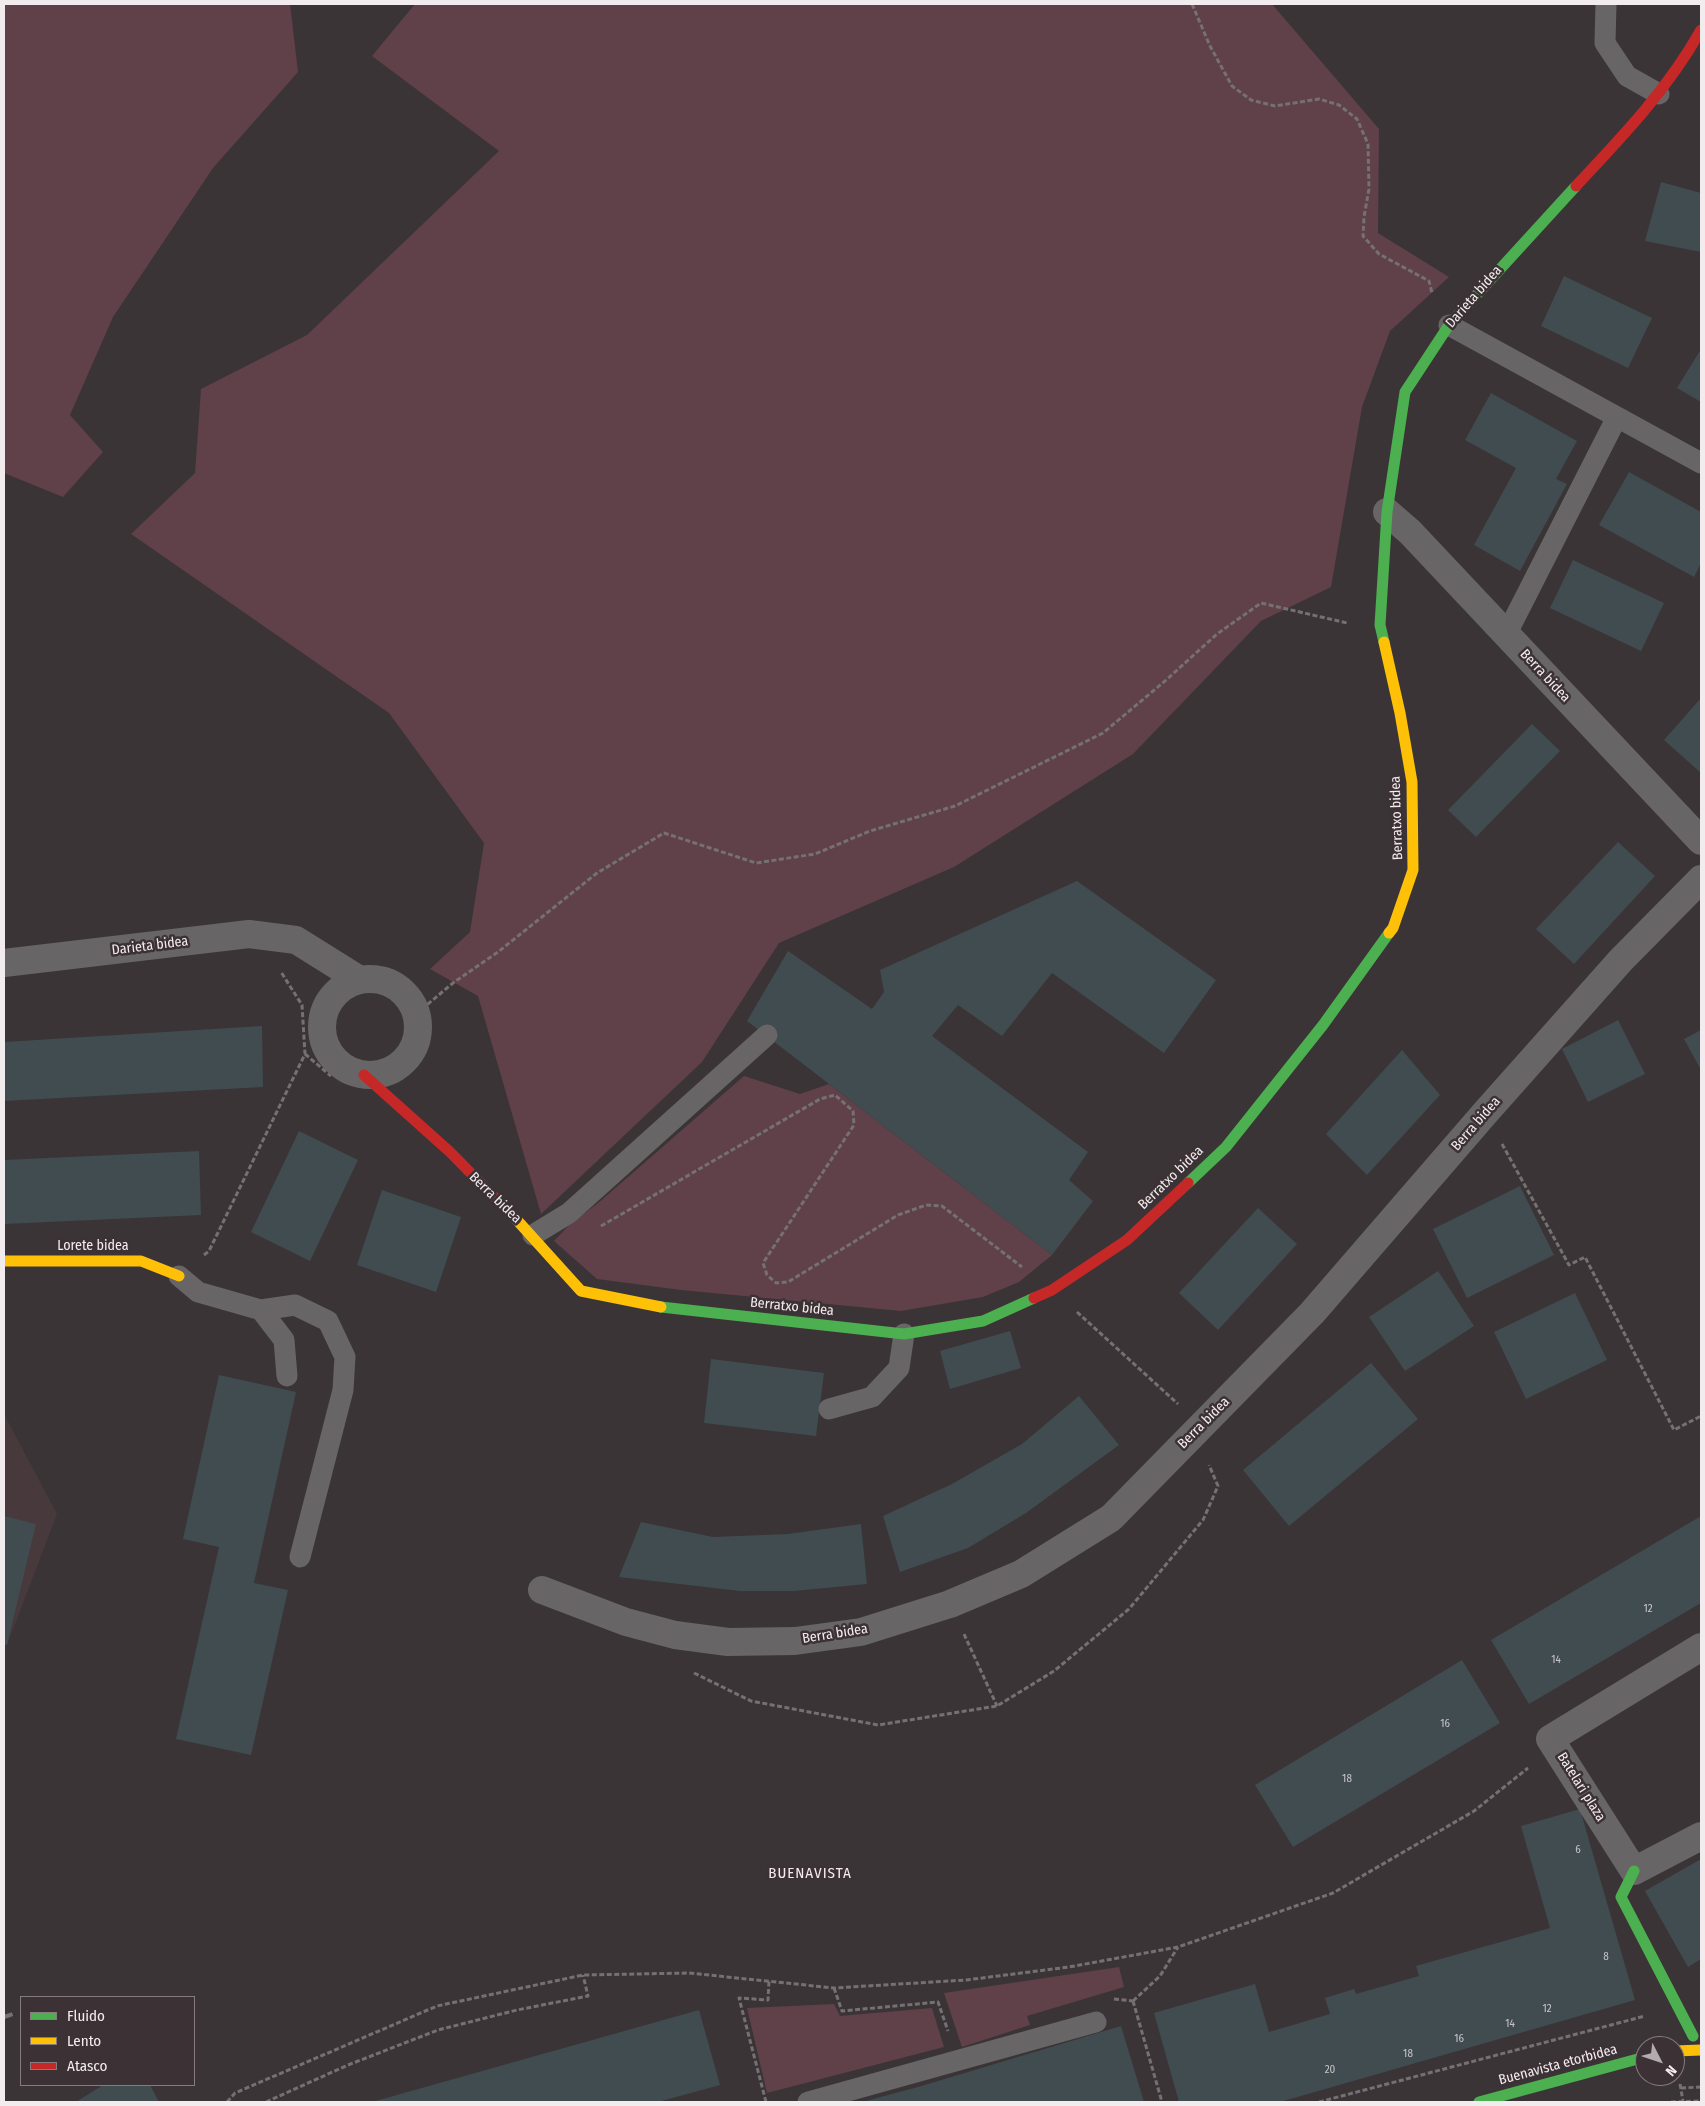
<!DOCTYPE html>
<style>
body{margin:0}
#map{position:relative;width:1705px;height:2106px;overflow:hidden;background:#3a3436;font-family:"Fira Sans Condensed",sans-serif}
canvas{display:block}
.frame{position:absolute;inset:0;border:5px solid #f3ecee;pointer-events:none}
.legend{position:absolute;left:20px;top:1996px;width:175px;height:90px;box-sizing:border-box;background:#3c3235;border:1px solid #857c7f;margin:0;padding:6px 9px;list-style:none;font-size:15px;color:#f3ecee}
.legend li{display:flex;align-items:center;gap:10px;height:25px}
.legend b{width:25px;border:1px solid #857c7f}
.north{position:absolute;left:1635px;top:2036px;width:50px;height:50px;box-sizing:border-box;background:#3c3235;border:1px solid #857c7f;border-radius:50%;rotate:131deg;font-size:14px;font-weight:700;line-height:20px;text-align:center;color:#f3ecee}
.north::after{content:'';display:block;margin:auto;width:18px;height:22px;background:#b2acae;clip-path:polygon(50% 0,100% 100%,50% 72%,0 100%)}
</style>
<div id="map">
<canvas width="1705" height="2106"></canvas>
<div class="frame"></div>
<ul class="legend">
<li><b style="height:6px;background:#4caf50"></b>Fluido</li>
<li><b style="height:6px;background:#ffc107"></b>Lento</li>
<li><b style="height:6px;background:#c62828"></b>Atasco</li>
</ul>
<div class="north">N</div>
</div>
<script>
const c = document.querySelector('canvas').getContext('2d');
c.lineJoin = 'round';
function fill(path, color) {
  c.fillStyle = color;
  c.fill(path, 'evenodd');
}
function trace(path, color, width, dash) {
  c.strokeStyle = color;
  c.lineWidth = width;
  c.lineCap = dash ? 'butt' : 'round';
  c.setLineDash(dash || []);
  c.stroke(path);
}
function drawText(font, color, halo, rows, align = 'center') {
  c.font = font + ' "Fira Sans Condensed",sans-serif';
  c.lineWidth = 5;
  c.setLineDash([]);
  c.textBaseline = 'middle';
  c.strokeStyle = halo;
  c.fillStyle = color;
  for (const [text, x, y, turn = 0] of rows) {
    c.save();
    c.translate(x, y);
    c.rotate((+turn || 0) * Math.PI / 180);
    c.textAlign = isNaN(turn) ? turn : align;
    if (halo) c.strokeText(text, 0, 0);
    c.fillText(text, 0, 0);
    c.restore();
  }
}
fill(new Path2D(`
 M 4,1414 L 57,1514 L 7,1645 L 4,1644 Z`), '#48393d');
fill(new Path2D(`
 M 4,4 L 290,4 L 298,72 L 213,168 L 113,317 L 70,415 L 103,452 L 63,497 L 4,473 Z
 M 415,4 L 1272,4 L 1379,129 L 1378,233 L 1449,277 L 1390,331 L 1362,407 L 1331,587 L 1261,621 L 1133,754 L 954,867 L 779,943 L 702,1062 L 541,1214 L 478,996 L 430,969 L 470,932 L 484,843 L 389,713 L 131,534 L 195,473 L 201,389 L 307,335 L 499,151 L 372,56 Z
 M 744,1076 L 800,1094 L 829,1084 L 1052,1255 L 1019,1282 L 983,1297 L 901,1311 L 681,1290 L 597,1279 L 554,1241 L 570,1224 L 597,1204 Z
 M 1119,1967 L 1124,1987 L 1027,2016 L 1030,2025 L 962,2047 L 944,1993 Z
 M 834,2004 L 840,2016 L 932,2008 L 944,2047 L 767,2093 L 747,2008 Z`), '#604049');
fill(new Path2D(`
 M 1661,182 L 1701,193 L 1701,252 L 1645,241 Z
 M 1564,276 L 1652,318 L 1628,368 L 1541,326 Z
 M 1701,349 L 1701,402 L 1677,388 Z
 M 1491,393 L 1577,441 L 1556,479 L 1567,484 L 1520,571 L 1474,545 L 1516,468 L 1465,440 Z
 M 1629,472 L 1701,512 L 1701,563 L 1694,577 L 1599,525 Z
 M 1573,560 L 1664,603 L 1641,651 L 1550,608 Z
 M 1701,698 L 1701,773 L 1664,740 Z
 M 1532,724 L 1560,751 L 1476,837 L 1448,810 Z
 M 1618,842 L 1655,876 L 1574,964 L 1536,929 Z
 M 1077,881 L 1216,980 L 1164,1053 L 1052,973 L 1002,1036 L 958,1005 L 932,1036 L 1088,1152 L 1069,1180 L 1093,1201 L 1052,1255 L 747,1021 L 788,951 L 872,1009 L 884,992 L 880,970 Z
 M 1618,1020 L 1645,1074 L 1588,1102 L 1562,1049 Z
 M 262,1026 L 263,1087 L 4,1101 L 4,1042 Z
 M 1701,1030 L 1701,1070 L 1684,1039 Z
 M 1402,1050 L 1440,1095 L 1367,1175 L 1326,1134 Z
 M 299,1131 L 358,1160 L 310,1261 L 251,1232 Z
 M 199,1151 L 201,1215 L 4,1224 L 4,1160 Z
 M 1520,1186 L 1554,1255 L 1467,1298 L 1433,1229 Z
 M 382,1190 L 461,1217 L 436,1292 L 357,1265 Z
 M 1258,1208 L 1297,1244 L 1218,1330 L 1179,1293 Z
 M 1438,1271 L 1474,1326 L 1405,1371 L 1369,1317 Z
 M 1575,1293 L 1607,1360 L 1526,1399 L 1494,1332 Z
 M 1010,1331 L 1021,1368 L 950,1389 L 940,1351 Z
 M 711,1359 L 824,1373 L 816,1436 L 704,1423 Z
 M 1371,1363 L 1418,1419 L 1289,1526 L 1243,1470 Z
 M 219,1375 L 296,1392 L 254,1583 L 288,1590 L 251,1755 L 176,1739 L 219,1547 L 183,1539 Z
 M 1079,1396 L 1119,1445 L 1026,1513 L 968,1548 L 900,1572 L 883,1516 L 952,1484 L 1022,1444 Z
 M 4,1516 L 36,1524 L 7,1645 L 4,1644 Z
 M 1701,1516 L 1701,1603 L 1529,1704 L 1491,1640 Z
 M 641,1522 L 713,1537 L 788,1534 L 861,1524 L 867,1584 L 794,1591 L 740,1591 L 619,1577 Z
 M 1462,1660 L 1500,1723 L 1293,1847 L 1255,1785 Z
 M 1580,1809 L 1635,2000 L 1280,2102 L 1179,2102 L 1154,2013 L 1255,1984 L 1269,2032 L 1330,2014 L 1325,1998 L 1354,1989 L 1356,1994 L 1419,1976 L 1416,1966 L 1550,1928 L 1521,1826 Z
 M 1701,1859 L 1701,1959 L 1688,1967 L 1645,1891 Z
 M 699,2010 L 720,2085 L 658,2102 L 372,2102 Z
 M 1121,2026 L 1144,2102 L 862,2102 L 918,2087 Z
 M 103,2085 L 150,2085 L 159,2102 L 76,2102 Z`), '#404c4f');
trace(new Path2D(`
 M 1192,4 L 1210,46 L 1232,86 L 1251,100 L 1275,106 L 1319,99 L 1339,105 L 1357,119 L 1368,144 L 1369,189 L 1364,217 L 1363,236 L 1379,254 L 1429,281 L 1432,293
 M 416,1014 L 453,983 L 498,952 L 597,873 L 664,833 L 756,863 L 815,854 L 870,831 L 955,806 L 1103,733 L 1165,681 L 1217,634 L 1261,603 L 1347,623
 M 305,1054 L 331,1076
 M 1502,1144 L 1569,1265 L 1585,1257 L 1674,1430 L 1701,1416
 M 601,1226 L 820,1099 L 835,1095 L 853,1111 L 854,1125 L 763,1263 L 767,1275 L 776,1283 L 788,1282 L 898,1215 L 926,1205 L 942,1206 L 1022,1267
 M 204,1255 L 209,1251 L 305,1054 L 302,1005 L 281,972
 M 1077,1312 L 1178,1404
 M 964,1634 L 997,1706
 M 694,1673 L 751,1701 L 878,1725 L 997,1706 L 1054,1671 L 1129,1609 L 1203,1520 L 1218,1486 L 1209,1465
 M 834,1988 L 842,2011 L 938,2002 L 948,2031
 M 1114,1999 L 1133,2001
 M 1133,2001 L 1162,2102
 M 1133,2001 L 1160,1976 L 1178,1947
 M 1680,2084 L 1683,2101
 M 1681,2088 L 1701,2087
 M 227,2102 L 235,2093 L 437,2006 L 583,1975 L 689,1973 L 834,1988 L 966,1980 L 1069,1967 L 1178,1947 L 1333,1893 L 1474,1811 L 1528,1768
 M 266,2102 L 348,2065 L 438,2030 L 517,2010 L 588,1996 L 583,1975
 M 766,2102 L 739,1998 L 768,2000 L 769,1981
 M 1319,2102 L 1645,2016
 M 1671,2102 L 1701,2101`), '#757172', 3, [5, 2.5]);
trace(new Path2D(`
 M 1606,4 L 1605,43 L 1627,76 L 1659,94
 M 1449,325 L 1701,463
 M 1506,635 L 1617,417
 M 533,1235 L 569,1213 L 767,1035
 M 179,1276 L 198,1292 L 261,1310 L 284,1340 L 287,1376
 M 261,1310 L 295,1305 L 328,1321 L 345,1357 L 343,1390 L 300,1557
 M 829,1409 L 872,1397 L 899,1368 L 904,1334
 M 808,2102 L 1096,2022`), '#676566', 21);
trace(new Path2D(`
 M 1387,512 L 1410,532 L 1701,841
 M 4,963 L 249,934 L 296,940 L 360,980
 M322 1027a48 48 0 1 1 96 0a48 48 0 1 1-96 0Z
 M 542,1590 L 626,1622 L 675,1635 L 728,1642 L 795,1641 L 861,1632 L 950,1604 L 1021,1574 L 1111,1518 L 1312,1313 L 1485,1113 L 1621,960 L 1701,879
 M 1701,1647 L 1550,1739 L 1634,1871 L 1701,1836`), '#676566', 28);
trace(new Path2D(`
 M 1384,642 L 1380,625 L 1387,512 L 1405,392 L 1449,325 L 1576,186
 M 1188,1183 L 1226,1147 L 1323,1025 L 1389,933
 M 661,1307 L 904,1334 L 983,1321 L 1034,1298
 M 1634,1871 L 1621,1897 L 1693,2036
 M 1479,2102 L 1645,2057`), '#4caf50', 11);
trace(new Path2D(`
 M 1384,642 L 1400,713 L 1412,782 L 1413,870 L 1393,928 L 1389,933
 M 516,1219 L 581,1291 L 661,1307
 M 4,1261 L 141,1261 L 179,1276
 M 1675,2051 L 1701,2050`), '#ffc107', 11);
trace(new Path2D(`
 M 1576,186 C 1622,137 1668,89 1701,30
 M 364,1075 L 450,1152 L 516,1219
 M 1034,1298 L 1052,1290 L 1127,1240 L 1188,1183`), '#c62828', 11);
trace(new Path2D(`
 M 4,2017 L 16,2013`), '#757072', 4, [9, 9]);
drawText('11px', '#c6c4c6', null, [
 ["12",1648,1609],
 ["14",1556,1660],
 ["16",1445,1724],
 ["18",1347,1779],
 ["6",1578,1850],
 ["8",1606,1957],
 ["12",1547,2009],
 ["14",1510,2024],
 ["16",1459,2039],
 ["18",1408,2054],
 ["20",1330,2070]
]);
drawText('14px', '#f3ecee', '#3c3235', [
 ["Darieta bidea",1474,297,-49],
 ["Berra bidea",1545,676,47],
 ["Berratxo bidea",1397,818,-92],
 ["Darieta bidea",150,946,-7],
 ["Berra bidea",1476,1124,-49],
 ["Berratxo bidea",1171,1178,-44],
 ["Berra bidea",495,1198,44],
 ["Lorete bidea",93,1246],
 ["Berratxo bidea",792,1307,6],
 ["Berra bidea",1204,1423,-45],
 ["Berra bidea",835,1634,-9],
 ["Batelari plaza",1581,1787,58],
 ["Buenavista etorbidea",1558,2065,-15]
]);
c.letterSpacing = '1px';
drawText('15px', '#f3ecee', '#3c3235', [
 ["BUENAVISTA",810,1874]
]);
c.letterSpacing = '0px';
</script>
